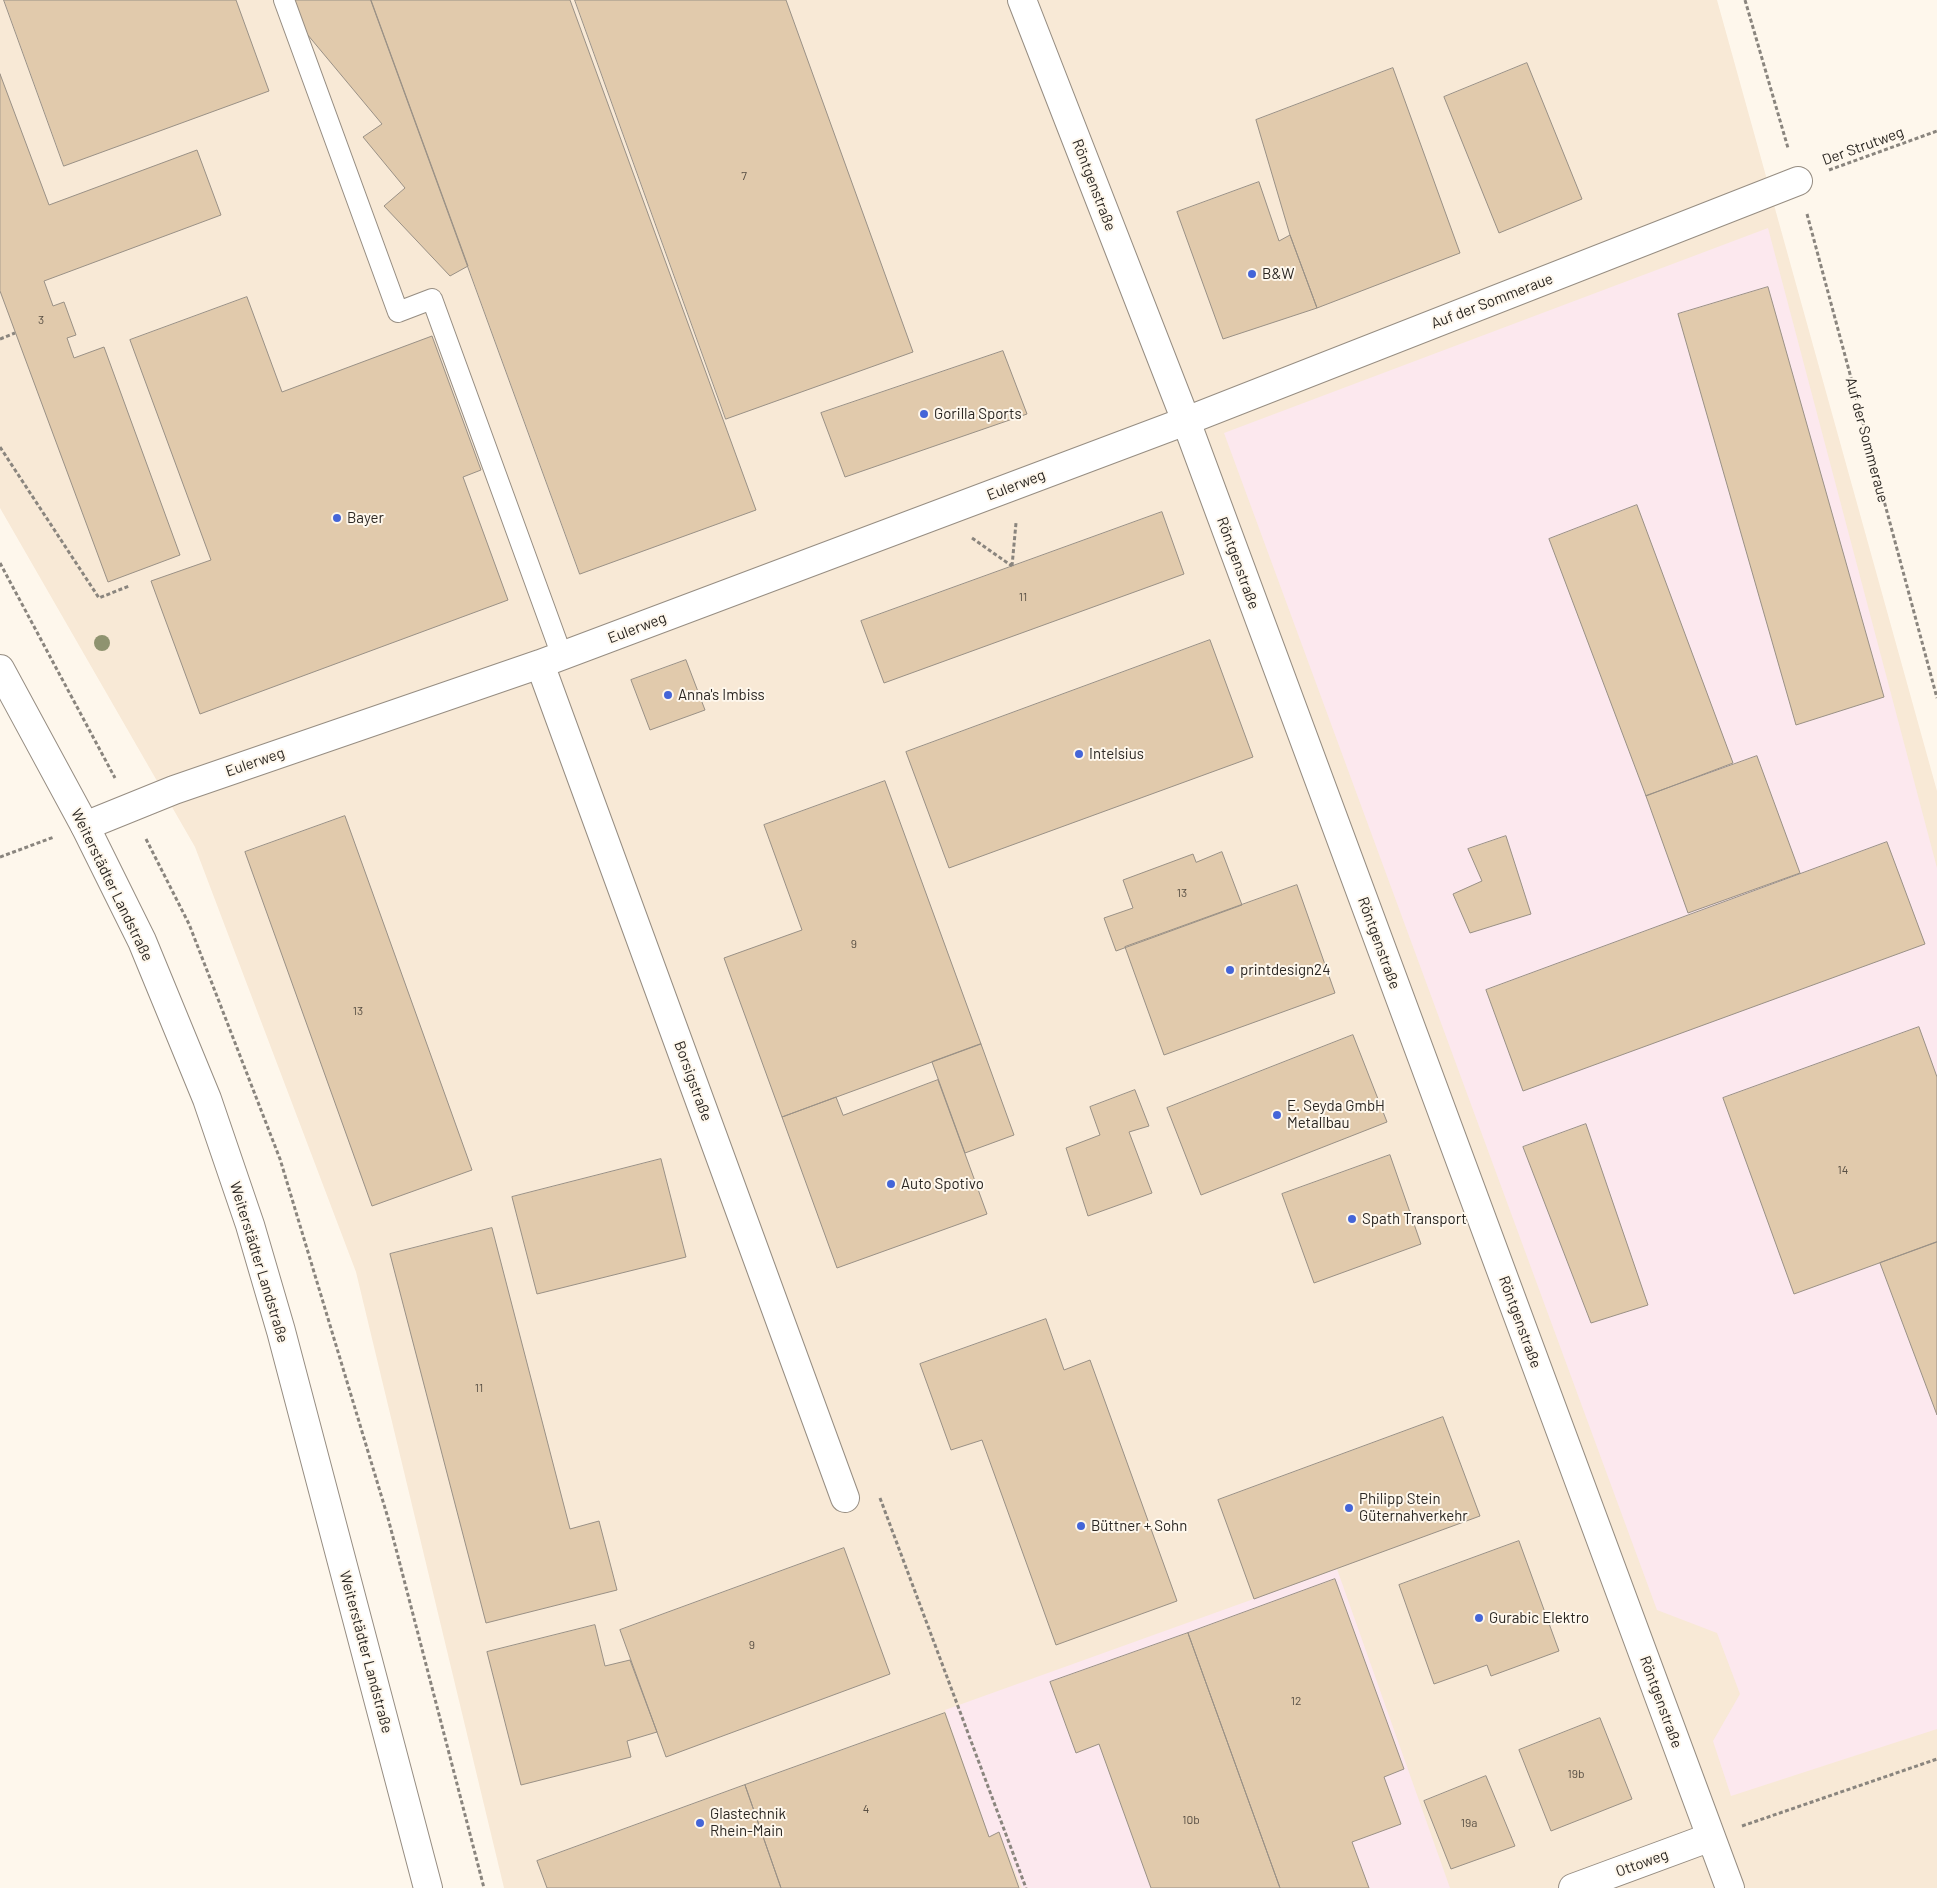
<!DOCTYPE html>
<meta charset="utf-8">
<style>
body{margin:0}
canvas{display:block;background:#fef7ec}
</style>
<canvas width="1937" height="1888"></canvas>
<script>
const c = document.querySelector('canvas').getContext('2d');
c.lineJoin = 'round';
function fill(path, color) {
  c.fillStyle = color;
  c.fill(path, 'evenodd');
}
function trace(path, color, width, dash) {
  c.strokeStyle = color;
  c.lineWidth = width;
  c.lineCap = dash ? 'butt' : 'round';
  c.setLineDash(dash || []);
  c.stroke(path);
}
function drawText(font, color, halo, rows, align = 'center') {
  c.font = font + ' Barlow,sans-serif';
  c.lineWidth = 4;
  c.setLineDash([]);
  c.textBaseline = 'middle';
  c.strokeStyle = halo;
  c.fillStyle = color;
  for (const [text, x, y, turn = 0] of rows) {
    c.save();
    c.translate(x, y);
    c.rotate((+turn || 0) * Math.PI / 180);
    c.textAlign = isNaN(turn) ? turn : align;
    if (halo) c.strokeText(text, 0, 0);
    c.fillText(text, 0, 0);
    c.restore();
  }
}
fill(new Path2D(`
 M 0,0 L 1717,0 L 1937,791 L 1937,1888 L 504,1888 L 356,1272 L 195,847 L 0,508 Z`), '#f8e9d6');
fill(new Path2D(`
 M 1768,228 L 1937,868 L 1937,1729 L 1731,1796 L 1713,1741 L 1740,1694 L 1717,1633 L 1657,1610 L 1224,433 Z
 M 1337,1569 L 1450,1888 L 1022,1888 L 999,1833 L 989,1837 L 945,1710 Z`), '#fce8ee');
const building = new Path2D(`
 M 4,0 L 236,0 L 269,91 L 64,166 Z
 M 290,0 L 371,0 L 468,266 L 450,276 L 384,206 L 405,188 L 363,137 L 382,124 L 302,28 Z
 M 371,0 L 570,0 L 756,510 L 580,574 Z
 M 575,0 L 786,0 L 913,352 L 726,419 Z
 M 1527,63 L 1582,199 L 1499,233 L 1444,97 Z
 M 1393,68 L 1460,253 L 1317,308 L 1290,235 L 1256,120 Z
 M 0,74 L 49,205 L 197,150 L 221,215 L 44,281 L 53,306 L 64,302 L 76,335 L 67,338 L 74,358 L 104,347 L 180,555 L 108,582 L 0,291 Z
 M 1259,182 L 1279,241 L 1290,235 L 1317,308 L 1223,339 L 1177,212 Z
 M 1768,287 L 1884,697 L 1796,725 L 1678,314 Z
 M 247,297 L 282,392 L 432,336 L 481,470 L 463,477 L 508,600 L 200,714 L 151,581 L 211,560 L 130,340 Z
 M 1003,351 L 1027,414 L 845,477 L 821,413 Z
 M 1637,505 L 1733,763 L 1646,796 L 1549,539 Z
 M 1162,512 L 1184,574 L 884,683 L 861,621 Z
 M 1210,640 L 1253,757 L 949,868 L 906,752 Z
 M 686,660 L 705,710 L 650,730 L 631,680 Z
 M 1757,756 L 1800,873 L 1688,913 L 1646,796 Z
 M 885,781 L 981,1044 L 782,1117 L 724,958 L 802,930 L 764,825 Z
 M 345,816 L 472,1170 L 372,1206 L 245,852 Z
 M 1506,836 L 1531,914 L 1470,933 L 1453,894 L 1482,881 L 1468,849 Z
 M 1887,842 L 1925,944 L 1523,1091 L 1486,990 Z
 M 1222,852 L 1242,905 L 1116,951 L 1104,918 L 1133,908 L 1123,880 L 1193,854 L 1196,862 Z
 M 1297,885 L 1335,993 L 1164,1055 L 1125,947 Z
 M 1919,1027 L 1937,1077 L 1937,1242 L 1794,1294 L 1723,1098 Z
 M 1353,1035 L 1387,1122 L 1201,1195 L 1167,1108 Z
 M 981,1044 L 1014,1135 L 965,1153 L 932,1062 Z
 M 938,1080 L 987,1214 L 837,1268 L 782,1117 L 836,1097 L 843,1115 Z
 M 1135,1090 L 1149,1126 L 1129,1132 L 1152,1193 L 1088,1216 L 1066,1148 L 1100,1135 L 1090,1107 Z
 M 1586,1124 L 1648,1305 L 1591,1323 L 1523,1147 Z
 M 1390,1155 L 1421,1244 L 1314,1283 L 1282,1194 Z
 M 661,1159 L 686,1257 L 537,1294 L 512,1197 Z
 M 492,1228 L 570,1529 L 599,1521 L 617,1590 L 486,1623 L 390,1254 Z
 M 1937,1242 L 1937,1415 L 1880,1263 Z
 M 1046,1319 L 1064,1370 L 1090,1360 L 1177,1601 L 1056,1645 L 982,1440 L 951,1450 L 920,1364 Z
 M 1443,1417 L 1480,1516 L 1254,1599 L 1218,1500 Z
 M 1519,1541 L 1559,1651 L 1491,1676 L 1487,1665 L 1434,1684 L 1399,1585 Z
 M 844,1548 L 890,1674 L 666,1757 L 620,1630 Z
 M 1335,1579 L 1404,1769 L 1384,1777 L 1401,1824 L 1352,1842 L 1369,1888 L 1280,1888 L 1188,1633 Z
 M 595,1625 L 605,1666 L 630,1660 L 657,1732 L 627,1741 L 631,1757 L 521,1785 L 487,1652 Z
 M 1188,1633 L 1280,1888 L 1151,1888 L 1099,1744 L 1076,1753 L 1050,1682 Z
 M 945,1713 L 989,1837 L 999,1832 L 1019,1888 L 781,1888 L 745,1785 Z
 M 1600,1718 L 1632,1799 L 1551,1831 L 1519,1750 Z
 M 1486,1776 L 1515,1846 L 1451,1869 L 1424,1801 Z
 M 745,1785 L 781,1888 L 547,1888 L 537,1861 Z`);
fill(building, '#e1caac');
trace(building, '#9a9186', 1);
const lane = new Path2D(`
 M 284,0 L 398,312 L 432,299 L 562,656`);
const street = new Path2D(`
 M 1022,0 L 1186,421 L 1730,1888
 M 540,664 L 845,1498
 M 85,826 L 174,790 L 540,664 L 1186,421 L 1798,181
 M 1573,1888 L 1711,1837`);
const secondary = new Path2D(`
 M 0,669 L 85,826 L 142,941 L 207,1099 L 250,1225 L 281,1331 L 428,1888`);
trace(lane, '#968d82', 22);
trace(street, '#968d82', 30);
trace(secondary, '#968d82', 30);
trace(new Path2D(`
 M 1745,0 L 1788,148
 M 1829,170 L 1937,131
 M 1807,214 L 1937,698
 M 0,339 L 15,333
 M 0,447 L 99,598 L 129,586
 M 972,538 L 1012,566
 M 0,563 L 115,778
 M 1012,566 L 1016,523
 M 146,839 L 189,924 L 280,1159 L 388,1518 L 484,1888
 M 0,857 L 54,837
 M 880,1498 L 1026,1888
 M 1742,1826 L 1937,1759`), '#8a857e', 3, [4, 2.5]);
trace(lane, '#fff', 20);
trace(street, '#fff', 28);
trace(secondary, '#fff', 28);
c.fillStyle = '#8f9370';
for (const [x, y] of [
 [102,643]
]) {
  c.beginPath();
  c.arc(x, y, 8, 0, 2 * Math.PI);
  c.fill();
}
for (const [x, y, r, color] of [
 [1252,274,5,"#4465d8"],
 [924,414,5,"#4465d8"],
 [337,518,5,"#4465d8"],
 [668,695,5,"#4465d8"],
 [1079,754,5,"#4465d8"],
 [1230,970,5,"#4465d8"],
 [1277,1115,5,"#4465d8"],
 [891,1184,5,"#4465d8"],
 [1352,1219,5,"#4465d8"],
 [1349,1508,5,"#4465d8"],
 [1081,1526,5,"#4465d8"],
 [1479,1618,5,"#4465d8"],
 [700,1823,5,"#4465d8"]
]) {
  const dot = new Path2D();
  dot.arc(x, y, r, 0, 2 * Math.PI);
  c.fillStyle = color;
  c.fill(dot);
  trace(dot, '#fef7ec', 2);
}
drawText('12px', '#584f44', null, [
 ["7",744,176],
 ["3",41,320],
 ["11",1023,597],
 ["13",1182,893],
 ["9",854,944],
 ["13",358,1011],
 ["14",1843,1170],
 ["11",479,1388],
 ["9",752,1645],
 ["12",1296,1701],
 ["19b",1576,1774],
 ["4",866,1809],
 ["10b",1191,1820],
 ["19a",1469,1823]
]);
drawText('15px', '#2a2622', '#fef7ec', [
 ["Der Strutweg",1863,146,-20],
 ["Röntgenstraße",1094,185,69],
 ["Auf der Sommeraue",1492,301,-21],
 ["Auf der Sommeraue",1867,440,75],
 ["Eulerweg",1016,485,-21],
 ["Röntgenstraße",1238,563,70],
 ["Eulerweg",637,628,-21],
 ["Eulerweg",255,762,-19],
 ["Weiterstädter Landstraße",112,885,64],
 ["Röntgenstraße",1379,943,70],
 ["Borsigstraße",693,1081,70],
 ["Weiterstädter Landstraße",259,1262,73],
 ["Röntgenstraße",1520,1322,70],
 ["Weiterstädter Landstraße",366,1652,75],
 ["Röntgenstraße",1661,1702,70],
 ["Ottoweg",1642,1863,-20]
]);
drawText('15px', '#2a2622', '#fef7ec', [
 ["B&W",1262,274],
 ["Gorilla Sports",934,414],
 ["Bayer",347,518],
 ["Anna's Imbiss",678,695],
 ["Intelsius",1089,754],
 ["printdesign24",1240,970],
 ["E. Seyda GmbH",1287,1106],
 ["Metallbau",1287,1123],
 ["Auto Spotivo",901,1184],
 ["Spath Transport",1362,1219],
 ["Philipp Stein",1359,1499],
 ["Güternahverkehr",1359,1516],
 ["Büttner + Sohn",1091,1526],
 ["Gurabic Elektro",1489,1618],
 ["Glastechnik",710,1814],
 ["Rhein-Main",710,1831]
], 'left');
</script>
